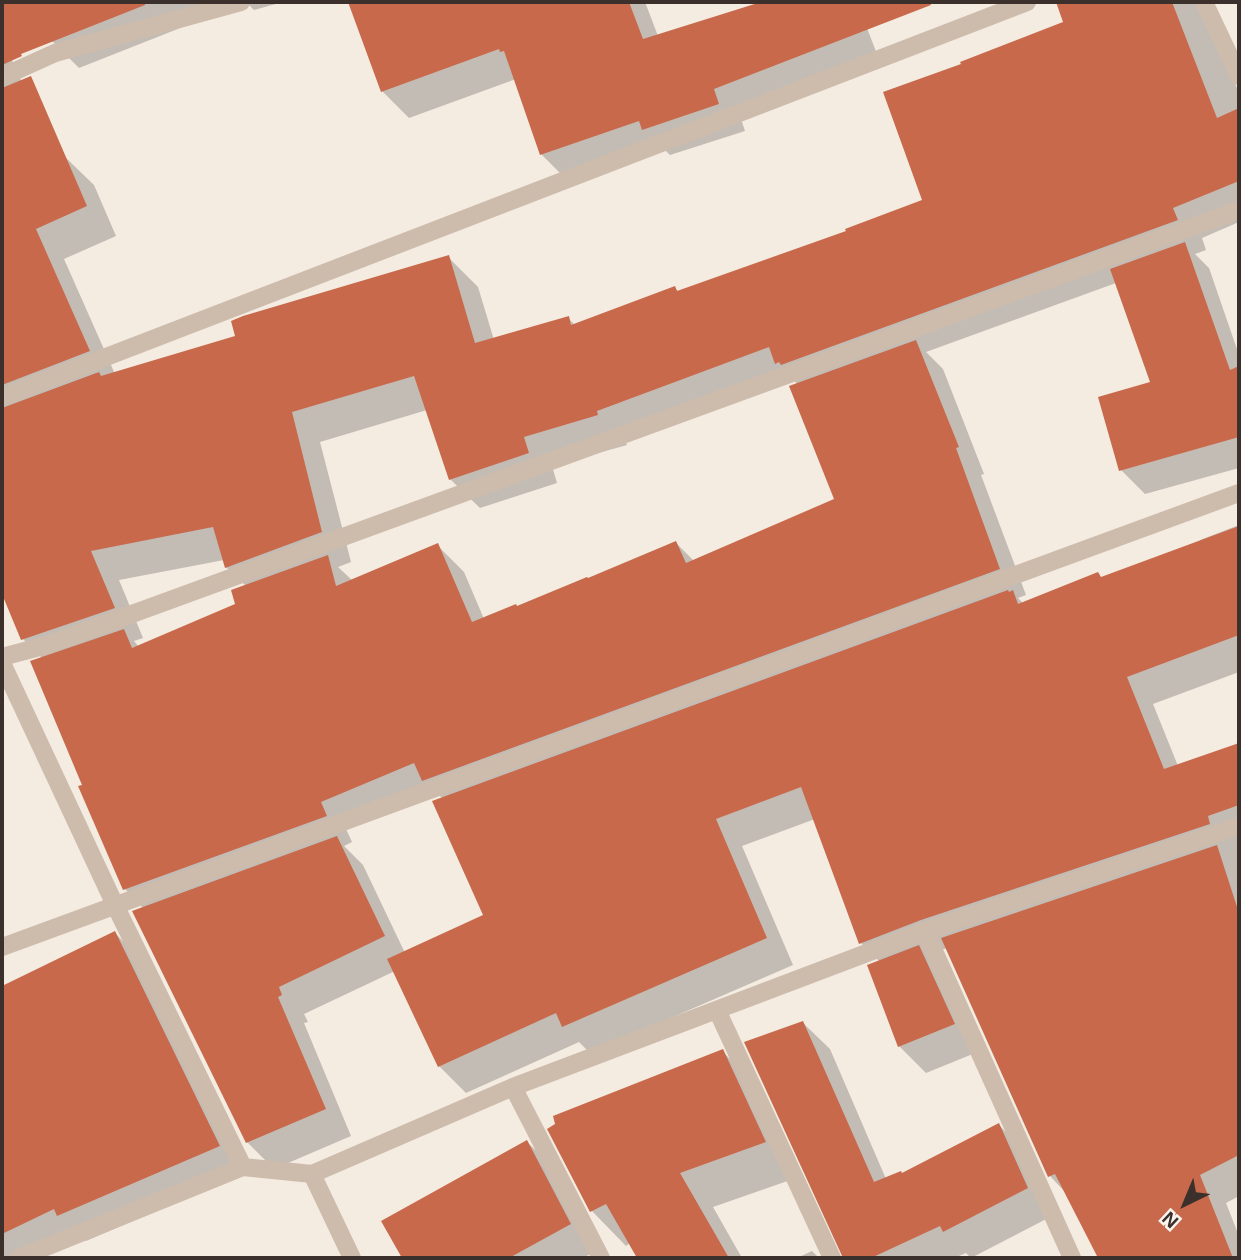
<!DOCTYPE html>
<style>
body{margin:0}
#map{position:relative;width:1241px;height:1260px;overflow:hidden;background:#f4ebe1;font-family:Helvetica,sans-serif}
canvas{display:block}
.frame{position:absolute;inset:0;border:4px solid #3b302b;pointer-events:none}
.north{position:absolute;left:1150px;top:1169px;width:70px;height:70px;-webkit-text-stroke:5px #fbf5ee;paint-order:stroke;rotate:223deg;font-size:19px;font-weight:700;line-height:28px;text-align:center;color:#3b302b}
.north::after{content:'';display:block;margin:auto;width:24px;height:32px;background:#3b302b;clip-path:polygon(50% 0,100% 100%,50% 72%,0 100%)}
</style>
<div id="map">
<canvas width="1241" height="1260"></canvas>
<div class="frame"></div>
<div class="north">N</div>
</div>
<script>
const c = document.querySelector('canvas').getContext('2d');
c.lineJoin = 'round';
function fill(path, color) {
  c.fillStyle = color;
  c.fill(path, 'evenodd');
}
function trace(path, color, width, dash) {
  c.strokeStyle = color;
  c.lineWidth = width;
  c.lineCap = dash ? 'butt' : 'round';
  c.setLineDash(dash || []);
  c.stroke(path);
}
fill(new Path2D(`
 M 41,2 L 246,2 L 79,68 L 52,41 Z
 M 246,2 L 283,2 L 254,10 Z
 M 349,2 L 645,2 L 658,36 L 757,5 L 756,2 L 857,2 L 880,62 L 740,116 L 745,131 L 670,155 L 663,148 L 568,181 L 541,154 L 516,79 L 409,118 L 382,91 Z
 M 1079,2 L 1201,2 L 1239,93 L 1239,222 L 1202,238 L 1206,250 L 1195,254 L 1209,268 L 1239,355 L 1239,468 L 1145,494 L 1121,470 L 1152,384 L 1116,283 L 926,352 L 943,369 L 984,474 L 981,475 L 1026,595 L 1018,598 L 1024,604 L 1103,579 L 1201,542 L 1200,540 L 1239,525 L 1239,672 L 1153,704 L 1178,766 L 1239,745 L 1239,1196 L 1226,1203 L 1239,1236 L 1239,1258 L 1099,1258 L 1066,1193 L 1050,1176 L 947,948 L 927,955 L 980,1051 L 926,1073 L 899,1046 L 880,962 L 861,943 L 815,819 L 742,846 L 793,965 L 590,1053 L 579,1042 L 466,1093 L 439,1066 L 395,971 L 304,1014 L 308,1022 L 304,1023 L 351,1136 L 274,1169 L 247,1142 L 144,909 L 125,889 L 80,787 L 85,785 L 43,659 L 23,639 L 2,589 L 2,38 L 28,96 L 64,156 L 94,185 L 116,236 L 64,259 L 115,374 L 237,337 L 448,257 L 478,287 L 494,340 L 568,318 L 575,325 L 675,288 L 679,292 L 848,232 L 924,201 L 964,66 L 1066,23 L 1060,9 ZM 792,378 L 798,385 L 837,500 L 694,561 L 676,543 L 518,608 L 484,619 L 464,572 L 437,545 L 353,581 L 338,567 L 351,562 L 320,442 L 427,410 L 450,479 L 480,508 L 557,483 L 552,466 L 627,445 L 625,440 ZM 224,560 L 226,567 L 246,586 L 237,605 L 139,647 L 134,641 L 143,638 L 119,580 ZM 435,791 L 443,799 L 486,916 L 405,953 L 363,865 L 344,846 L 352,842 L 346,829 Z
 M 115,933 L 141,960 L 245,1173 L 86,1241 L 80,1236 L 33,1258 L 2,1258 L 2,988 Z
 M 803,1023 L 830,1049 L 886,1179 L 903,1175 L 999,1125 L 1025,1152 L 1054,1215 L 971,1258 L 966,1253 L 954,1258 L 844,1258 Z
 M 722,1051 L 756,1085 L 799,1177 L 713,1207 L 742,1258 L 639,1258 L 630,1243 L 626,1246 L 592,1211 L 550,1129 Z
 M 527,1142 L 554,1168 L 596,1251 L 583,1258 L 404,1258 L 383,1222 Z
 M 812,1251 L 819,1258 L 797,1258 Z`), '#0003');
fill(new Path2D(`
 M 2,2 L 145,2 L 145,5 L 21,54 L 22,56 L 2,65 Z
 M 348,2 L 629,2 L 643,39 L 761,2 L 930,2 L 931,5 L 714,89 L 719,104 L 642,130 L 639,121 L 540,155 L 504,51 L 500,52 L 499,49 L 381,92 Z
 M 1056,2 L 1172,2 L 1217,118 L 1239,108 L 1239,181 L 1173,208 L 1178,220 L 781,365 L 779,362 L 775,364 L 769,347 L 597,411 L 598,415 L 524,437 L 529,453 L 449,480 L 414,376 L 292,412 L 322,532 L 225,568 L 213,527 L 91,551 L 115,608 L 21,640 L 2,594 L 2,408 L 99,372 L 101,376 L 235,336 L 231,321 L 243,316 L 449,255 L 475,343 L 569,316 L 571,325 L 675,286 L 677,291 L 846,231 L 845,229 L 922,200 L 883,92 L 961,64 L 960,62 L 1063,22 Z
 M 31,76 L 87,206 L 36,229 L 90,351 L 2,385 L 2,88 Z
 M 1185,242 L 1230,370 L 1239,366 L 1239,437 L 1119,471 L 1098,397 L 1150,382 L 1110,269 Z
 M 916,340 L 959,447 L 956,448 L 1000,569 L 422,781 L 414,763 L 321,802 L 327,816 L 123,890 L 78,786 L 82,785 L 30,661 L 124,629 L 132,648 L 235,604 L 231,590 L 328,555 L 336,586 L 438,543 L 472,622 L 516,604 L 517,606 L 587,577 L 588,578 L 676,541 L 686,563 L 834,499 L 789,386 Z
 M 1239,526 L 1239,635 L 1127,677 L 1164,769 L 1239,743 L 1239,805 L 1208,816 L 1210,824 L 921,920 L 859,944 L 801,787 L 716,819 L 767,938 L 562,1027 L 556,1013 L 438,1067 L 387,959 L 483,915 L 432,801 L 1008,590 L 1009,592 L 1013,590 L 1018,604 L 1098,572 L 1101,577 Z
 M 337,836 L 385,936 L 279,987 L 282,995 L 278,997 L 326,1109 L 246,1143 L 132,911 Z
 M 1217,845 L 1239,913 L 1239,1155 L 1200,1175 L 1233,1258 L 1098,1258 L 1055,1174 L 1048,1177 L 941,938 Z
 M 115,931 L 220,1146 L 57,1216 L 54,1209 L 2,1234 L 2,986 Z
 M 919,945 L 955,1024 L 898,1047 L 867,965 Z
 M 803,1021 L 874,1182 L 901,1171 L 902,1173 L 999,1123 L 1028,1188 L 943,1232 L 940,1226 L 871,1258 L 843,1258 L 744,1042 Z
 M 723,1049 L 766,1142 L 680,1173 L 729,1258 L 637,1258 L 606,1204 L 590,1212 L 547,1129 L 555,1124 L 553,1116 Z
 M 527,1140 L 571,1224 L 509,1258 L 402,1258 L 381,1221 Z`), '#c8694b');
trace(new Path2D(`
 M 1204,2 L 1239,76
 M 2,77 L 55,53 L 241,2
 M 2,397 L 1027,2
 M 2,657 L 47,645 L 1239,210
 M 2,663 L 115,905 L 243,1167 L 312,1174 L 513,1087 L 925,931 L 1239,826
 M 925,931 L 1072,1258
 M 2,947 L 1239,493
 M 717,1010 L 832,1258
 M 513,1087 L 601,1258
 M 312,1174 L 352,1258
 M 19,1258 L 243,1167`), '#cdbbac', 18);
</script>
